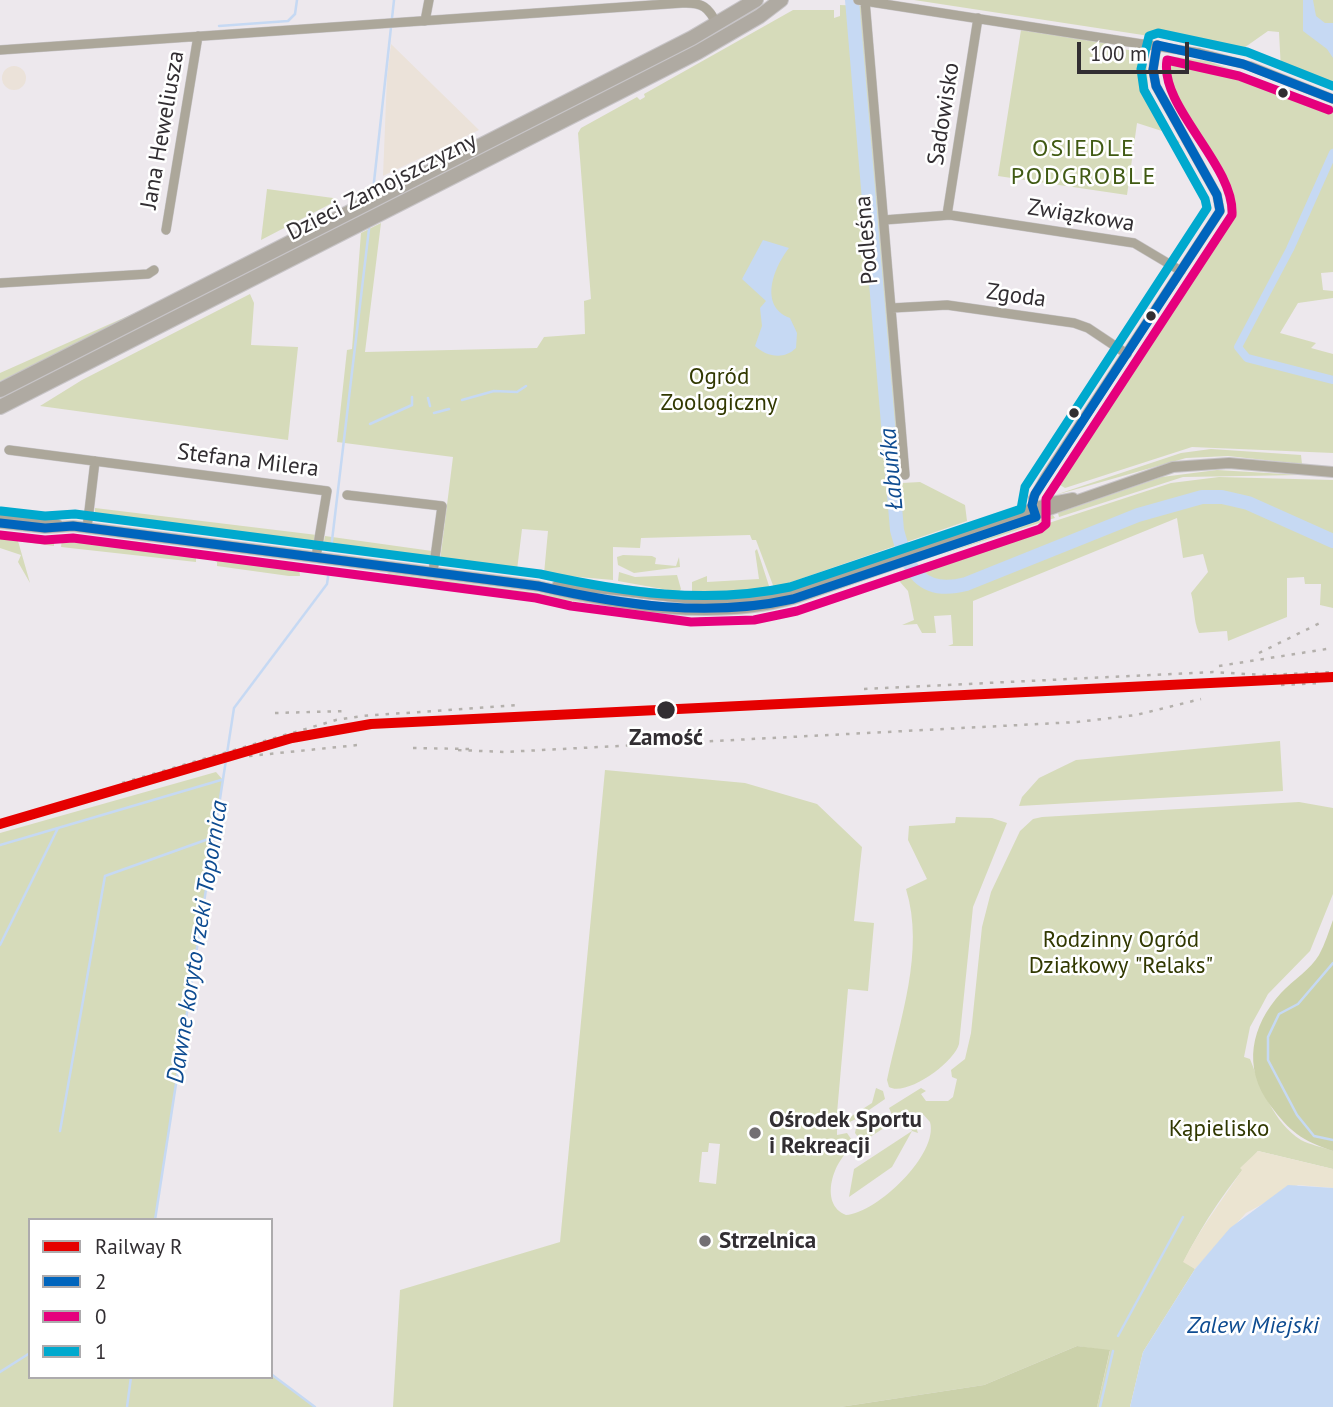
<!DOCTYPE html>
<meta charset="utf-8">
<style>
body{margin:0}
#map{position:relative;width:1333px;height:1407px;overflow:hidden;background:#ede8ed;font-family:"PT Sans",sans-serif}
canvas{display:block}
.legend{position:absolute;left:28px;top:1218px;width:245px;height:161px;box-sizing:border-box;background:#fff;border:2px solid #adabad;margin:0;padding:9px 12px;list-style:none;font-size:21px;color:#322e32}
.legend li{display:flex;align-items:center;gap:14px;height:35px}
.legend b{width:35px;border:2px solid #adabad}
.scale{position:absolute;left:1077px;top:42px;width:112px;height:32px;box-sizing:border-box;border:4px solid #322e32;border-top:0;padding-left:9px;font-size:21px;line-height:24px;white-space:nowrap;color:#322e32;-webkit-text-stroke:5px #fff;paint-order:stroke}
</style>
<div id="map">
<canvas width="1333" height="1407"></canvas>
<ul class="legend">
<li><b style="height:9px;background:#e50000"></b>Railway R</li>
<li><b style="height:9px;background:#0065bd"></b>2</li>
<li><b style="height:9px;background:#e5007d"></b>0</li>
<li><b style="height:9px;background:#00a9ce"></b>1</li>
</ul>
<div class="scale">100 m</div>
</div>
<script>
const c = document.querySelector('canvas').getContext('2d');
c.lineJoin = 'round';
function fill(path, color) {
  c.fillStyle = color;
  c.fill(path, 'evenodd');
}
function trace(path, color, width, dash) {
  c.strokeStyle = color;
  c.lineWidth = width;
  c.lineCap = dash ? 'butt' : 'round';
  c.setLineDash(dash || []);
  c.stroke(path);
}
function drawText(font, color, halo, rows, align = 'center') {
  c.font = font + ' "PT Sans",sans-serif';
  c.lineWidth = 5;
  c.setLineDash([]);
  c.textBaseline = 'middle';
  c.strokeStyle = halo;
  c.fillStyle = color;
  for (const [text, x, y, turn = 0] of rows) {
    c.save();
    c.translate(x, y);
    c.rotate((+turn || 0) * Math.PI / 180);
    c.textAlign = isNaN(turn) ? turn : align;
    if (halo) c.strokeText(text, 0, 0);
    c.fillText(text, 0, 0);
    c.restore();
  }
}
fill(new Path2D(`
 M 391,44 L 479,130 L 383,176 L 387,77 Z
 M2 78a12 12 0 1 1 24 0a12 12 0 1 1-24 0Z`), '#ebe2d9');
fill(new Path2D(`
 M 914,0 L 1333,0 L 1333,90 L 1281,70 L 1279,32 L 1268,31 L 1241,50 Z
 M 840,5 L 861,6 L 902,483 L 920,482 L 965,505 L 967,521 L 774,588 L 756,540 L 752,540 L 750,535 L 641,538 L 640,548 L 613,547 L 613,580 L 544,574 L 548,531 L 522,529 L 517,570 L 440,561 L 453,457 L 337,442 L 347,350 L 352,349 L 361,233 L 381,223 L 365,352 L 537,348 L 544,337 L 585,334 L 584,301 L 591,299 L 578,133 L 581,128 L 637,97 L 640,100 L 645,97 L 644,94 L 793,10 L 834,10 L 834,18 L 840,16 Z
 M 1021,30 L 1111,44 L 1111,47 L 1146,53 L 1148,86 L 1143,86 L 1143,92 L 1149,92 L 1149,101 L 1174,142 L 1178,140 L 1180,143 L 1173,145 L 1162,131 L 1137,123 L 1127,195 L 998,176 Z
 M 1168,56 L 1208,61 L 1250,76 L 1281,93 L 1333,106 L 1333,272 L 1321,273 L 1323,290 L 1333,291 L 1333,298 L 1298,303 L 1280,333 L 1316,343 L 1311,348 L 1333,354 L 1333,453 L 1192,447 L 1065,488 L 1055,482 L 1075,448 L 1229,215 L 1230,203 L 1226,191 L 1164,81 L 1164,60 Z
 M 267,189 L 333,198 L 336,201 L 261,240 Z
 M 250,294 L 254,303 L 251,345 L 298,347 L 288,440 L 40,406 L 82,380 Z
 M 148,307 L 98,336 L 0,381 L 0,373 Z
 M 1211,449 L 1301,455 L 1302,464 L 1228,456 L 1186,458 L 1052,496 L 1181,453 Z
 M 1217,470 L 1301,475 L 1183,477 L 1059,517 L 1058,513 L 1162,477 Z
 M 1219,477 L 1333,480 L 1333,608 L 1320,605 L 1321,584 L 1305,584 L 1304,577 L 1287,578 L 1287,617 L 1228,641 L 1227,631 L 1199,633 C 1193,620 1195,607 1191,593 L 1208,572 L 1203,554 L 1183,558 L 1177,518 L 973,601 L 973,646 L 948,646 L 953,644 L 951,615 L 934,616 L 936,633 L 922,633 L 917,624 L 902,625 L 914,620 L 908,591 L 893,574 L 1171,483 Z
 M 95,508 L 317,535 L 311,547 L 95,516 Z
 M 1053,515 L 1055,518 L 940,555 Z
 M 0,532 L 16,537 L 16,534 L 54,538 L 54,546 L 18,541 L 30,583 L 18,562 L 21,555 L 0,548 Z
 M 74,535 L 150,543 L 157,548 L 74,537 Z
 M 325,536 L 432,551 L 431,559 L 323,546 Z
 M 62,539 L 196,556 L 196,562 L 61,547 Z
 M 757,549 L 770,589 L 730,595 L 692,594 L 692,582 L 707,576 L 707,582 L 759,579 L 755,551 Z
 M 623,555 L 652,556 L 656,558 L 655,564 L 676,566 L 679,557 L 680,567 L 634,573 L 618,565 L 617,557 Z
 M 204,557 L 299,566 L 300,576 L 289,576 L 217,566 L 217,562 Z
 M 619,572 L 635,577 L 677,575 L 681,589 L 679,592 L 618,581 Z
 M 389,573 L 546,594 L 601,605 L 385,575 Z
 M 700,617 L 740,617 L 746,623 L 696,626 L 695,620 Z
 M 1280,741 L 1283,791 L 1019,806 L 1022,797 L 1039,778 L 1076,760 Z
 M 605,770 L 745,783 L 817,804 L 862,847 L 854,921 L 874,923 L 868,991 L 848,989 L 837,1113 L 850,1117 L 872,1103 L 876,1088 L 883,1091 L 885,1099 L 856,1119 L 837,1128 L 837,1135 L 847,1133 L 858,1149 L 853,1147 C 834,1159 818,1204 846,1215 C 877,1213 939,1154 930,1122 L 922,1113 L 909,1112 L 895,1121 L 889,1108 L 921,1088 L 926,1091 L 921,1094 L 926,1101 L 948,1101 L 953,1097 L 957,1079 L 952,1077 L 951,1070 L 965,1059 L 971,1033 L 982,927 L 991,892 L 1020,831 L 1033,819 L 1042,817 L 1299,802 L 1333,808 L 1333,894 L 1310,951 L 1268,994 L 1260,1009 L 1250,1027 L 1244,1057 L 1250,1059 C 1261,1087 1273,1122 1301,1140 C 1310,1145 1323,1147 1333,1151 L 1333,1169 L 1258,1151 C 1229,1185 1204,1221 1184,1261 L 1195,1269 L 1143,1352 L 1130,1407 L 1097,1407 L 1110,1351 L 1077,1346 L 984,1385 L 840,1407 L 393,1407 L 400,1290 L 560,1242 ZM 709,1143 L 720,1144 L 716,1184 L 699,1182 L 702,1152 L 708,1152 Z
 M 216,772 L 223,780 L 155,1220 L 30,1220 L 30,1377 L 271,1377 L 271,1374 L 315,1407 L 0,1407 L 0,833 Z
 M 956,817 L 992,818 L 1007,823 L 973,907 L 959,1044 C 954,1063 906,1097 889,1087 L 887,1080 C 900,1019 925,951 906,889 L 927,879 L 908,840 L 909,826 L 955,823 Z
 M 879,1114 L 883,1115 L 881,1117 L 887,1126 L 864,1141 L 864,1145 L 855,1133 L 856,1128 Z
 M 910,1126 L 916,1127 L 918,1133 L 912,1131 L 892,1167 L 849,1197 L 854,1169 L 912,1131 Z`), '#d6dbba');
fill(new Path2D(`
 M 1333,920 L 1333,1151 C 1301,1140 1290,1132 1270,1105 C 1242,1067 1251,1026 1281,993 C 1293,980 1311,969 1319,955 C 1325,944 1329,931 1333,920 Z
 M 1077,1346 L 1110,1350 L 1097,1407 L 840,1407 L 984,1385 Z`), '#cbd1aa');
fill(new Path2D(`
 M 1258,1151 L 1333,1169 L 1333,1188 L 1298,1185 L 1246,1213 L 1195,1269 L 1183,1262 C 1201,1227 1221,1202 1242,1170 L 1240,1168 Z`), '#ebe4d1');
fill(new Path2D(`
 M 1303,0 L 1313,0 L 1316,16 L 1325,23 L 1333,23 L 1333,58 L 1327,49 L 1303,31 Z
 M 763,240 L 789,248 C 774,267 758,306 790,318 L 797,333 L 796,348 C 784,360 767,357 755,346 L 762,326 L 760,308 L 766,301 L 742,279 Z
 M 1288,1185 L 1333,1188 L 1333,1407 L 1130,1407 L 1143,1352 L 1195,1269 L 1230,1228 Z`), '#c6d9f3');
trace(new Path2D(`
 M 219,26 L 288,21 L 295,14 L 297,0
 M 373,191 L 394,0
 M 428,398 L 430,406
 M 462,400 L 494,391 L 517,392 L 526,386
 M 434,413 L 449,409
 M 370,424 L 412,405 L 412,397
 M 331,549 L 369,229
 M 0,845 L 58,828
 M 0,945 L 58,828 L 221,780
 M 1333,963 L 1298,1004 L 1279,1014 L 1268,1037 L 1268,1060 L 1297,1115 L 1314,1136 L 1333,1140
 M 60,1131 L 105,876 L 214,837
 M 155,1220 L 234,708 L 327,584 L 329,570
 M 1118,1336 L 1183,1217
 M 0,1372 L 30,1353
 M 271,1374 L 315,1407
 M 127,1407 L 131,1377
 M 1100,1407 L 1113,1351`), '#c6d9f3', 2.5);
trace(new Path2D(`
 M 1333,153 L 1290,249 L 1238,347 L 1247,358 L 1333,380`), '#c6d9f3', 8);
trace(new Path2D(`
 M 852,0 L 897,530 C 907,569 921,596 966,584 L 1138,515 L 1202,497 L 1222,497 L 1248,503 L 1333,541`), '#c6d9f3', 14);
const minor = new Path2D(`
 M 858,0 L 1200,53 L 1250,66 L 1333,99
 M 865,1 L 905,475
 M 425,21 L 429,0
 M 0,50 L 682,3 C 702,2 709,7 717,25
 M 947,215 L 978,18
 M 884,220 L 950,215 L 1134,243 L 1181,271
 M 166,230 L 198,36
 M 0,283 L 148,274 L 154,270
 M 892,308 L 947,305 L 1074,323 L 1088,328 L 1127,354
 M 9,450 L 327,491 L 316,557
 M 347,495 L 442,506 L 433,572
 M 1035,512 L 1033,498 L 1045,477 L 1220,211 L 1217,195 L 1156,86 L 1153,70 L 1157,45
 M 87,528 L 95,461`);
const tertiary = new Path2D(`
 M 0,513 L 40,518 L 58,525
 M 0,523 L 45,528 L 73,526 L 538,586 C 617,605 713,622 793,599 L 1173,467 L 1229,463 L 1333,472
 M 557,586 C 637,586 713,614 793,590 L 1052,502 L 1073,498`);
const primary = new Path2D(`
 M 0,390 L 692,38 L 756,0
 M 0,407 L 698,52 L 760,16 L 781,0`);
trace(minor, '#c7c4c7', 10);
trace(tertiary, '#c7c4c7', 12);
trace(primary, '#c7c4c7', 16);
trace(minor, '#aca79a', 9);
trace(tertiary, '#aca79a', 10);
trace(primary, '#afaaa2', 14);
trace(new Path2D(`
 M 1259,653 L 1322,622
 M 1219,666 L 1333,648
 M 1281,685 L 1319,683
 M 864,689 L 1213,672 L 1264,675 L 1333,672
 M 275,713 L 347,711
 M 413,748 L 469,749
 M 458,750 L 504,752 L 1077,722 L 1136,715 L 1201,699
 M 249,756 L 358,745
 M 122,783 L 336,720 L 362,716 L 519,705`), '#b4b0ac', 2.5, [3.5, 7]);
trace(new Path2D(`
 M 0,523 L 45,528 L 73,526 L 538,586 C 622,605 708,618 793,599 L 1036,517 L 1032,505 L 1035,494 L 1220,211 L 1217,195 L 1156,86 L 1153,70 L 1157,45 L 1243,64 L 1333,99`), '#0065bd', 9);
trace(new Path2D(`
 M 0,535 L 45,540 L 73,538 L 536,598 L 571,606 L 691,622 L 754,620 L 797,611 L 1040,529 L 1046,524 L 1046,499 L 1232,215 C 1235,165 1159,107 1167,60 L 1239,76 L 1329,110`), '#e5007d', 9);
trace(new Path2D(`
 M 1,511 L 45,516 L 75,514 L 540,574 C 622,592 706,605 790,587 L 1021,509 L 1025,487 L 1207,208 L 1205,199 L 1144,90 L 1141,69 L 1149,36 L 1158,33 L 1247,52 L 1333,86`), '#00a9ce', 9);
trace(new Path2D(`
 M 0,824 L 292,738 L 371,724 L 1333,677`), '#e50000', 10);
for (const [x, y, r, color] of [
 [1283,93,6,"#322e32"],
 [1151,316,6,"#322e32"],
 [1074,413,6,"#322e32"],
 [666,710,10,"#322e32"],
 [755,1133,7,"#736f73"],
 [705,1241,7,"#736f73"]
]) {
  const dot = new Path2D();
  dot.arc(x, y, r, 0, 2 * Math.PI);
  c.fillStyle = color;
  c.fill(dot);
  trace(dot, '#fff', 2.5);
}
drawText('23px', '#322e32', '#fff', [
 ["Sadowisko",944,114,-81],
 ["Jana Heweliusza",163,130,-80],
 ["Dzieci Zamojszczyzny",382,187,-27],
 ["Związkowa",1081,216,9],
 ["Podleśna",867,240,-95],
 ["Zgoda",1016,296,8],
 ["Stefana Milera",248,461,7]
]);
drawText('23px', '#313800', '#fff', [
 ["Ogród",719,377],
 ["Zoologiczny",719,403],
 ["Rodzinny Ogród",1121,940],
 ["Działkowy \"Relaks\"",1121,966],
 ["Kąpielisko",1219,1129]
]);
drawText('bold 23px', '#322e32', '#fff', [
 ["Zamość",666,738]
]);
drawText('bold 23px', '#322e32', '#fff', [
 ["Ośrodek Sportu",769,1120],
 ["i Rekreacji",769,1146],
 ["Strzelnica",719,1241]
], 'left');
c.letterSpacing = '2px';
drawText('24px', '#405a13', '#fff', [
 ["OSIEDLE",1084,149],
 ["PODGROBLE",1084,177]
]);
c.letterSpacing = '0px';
drawText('italic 24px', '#0e4c91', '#fff', [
 ["Łabuńka",892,469,-95],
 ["Dawne koryto rzeki Topornica",198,942,-81],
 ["Zalew Miejski",1253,1326]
]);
</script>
